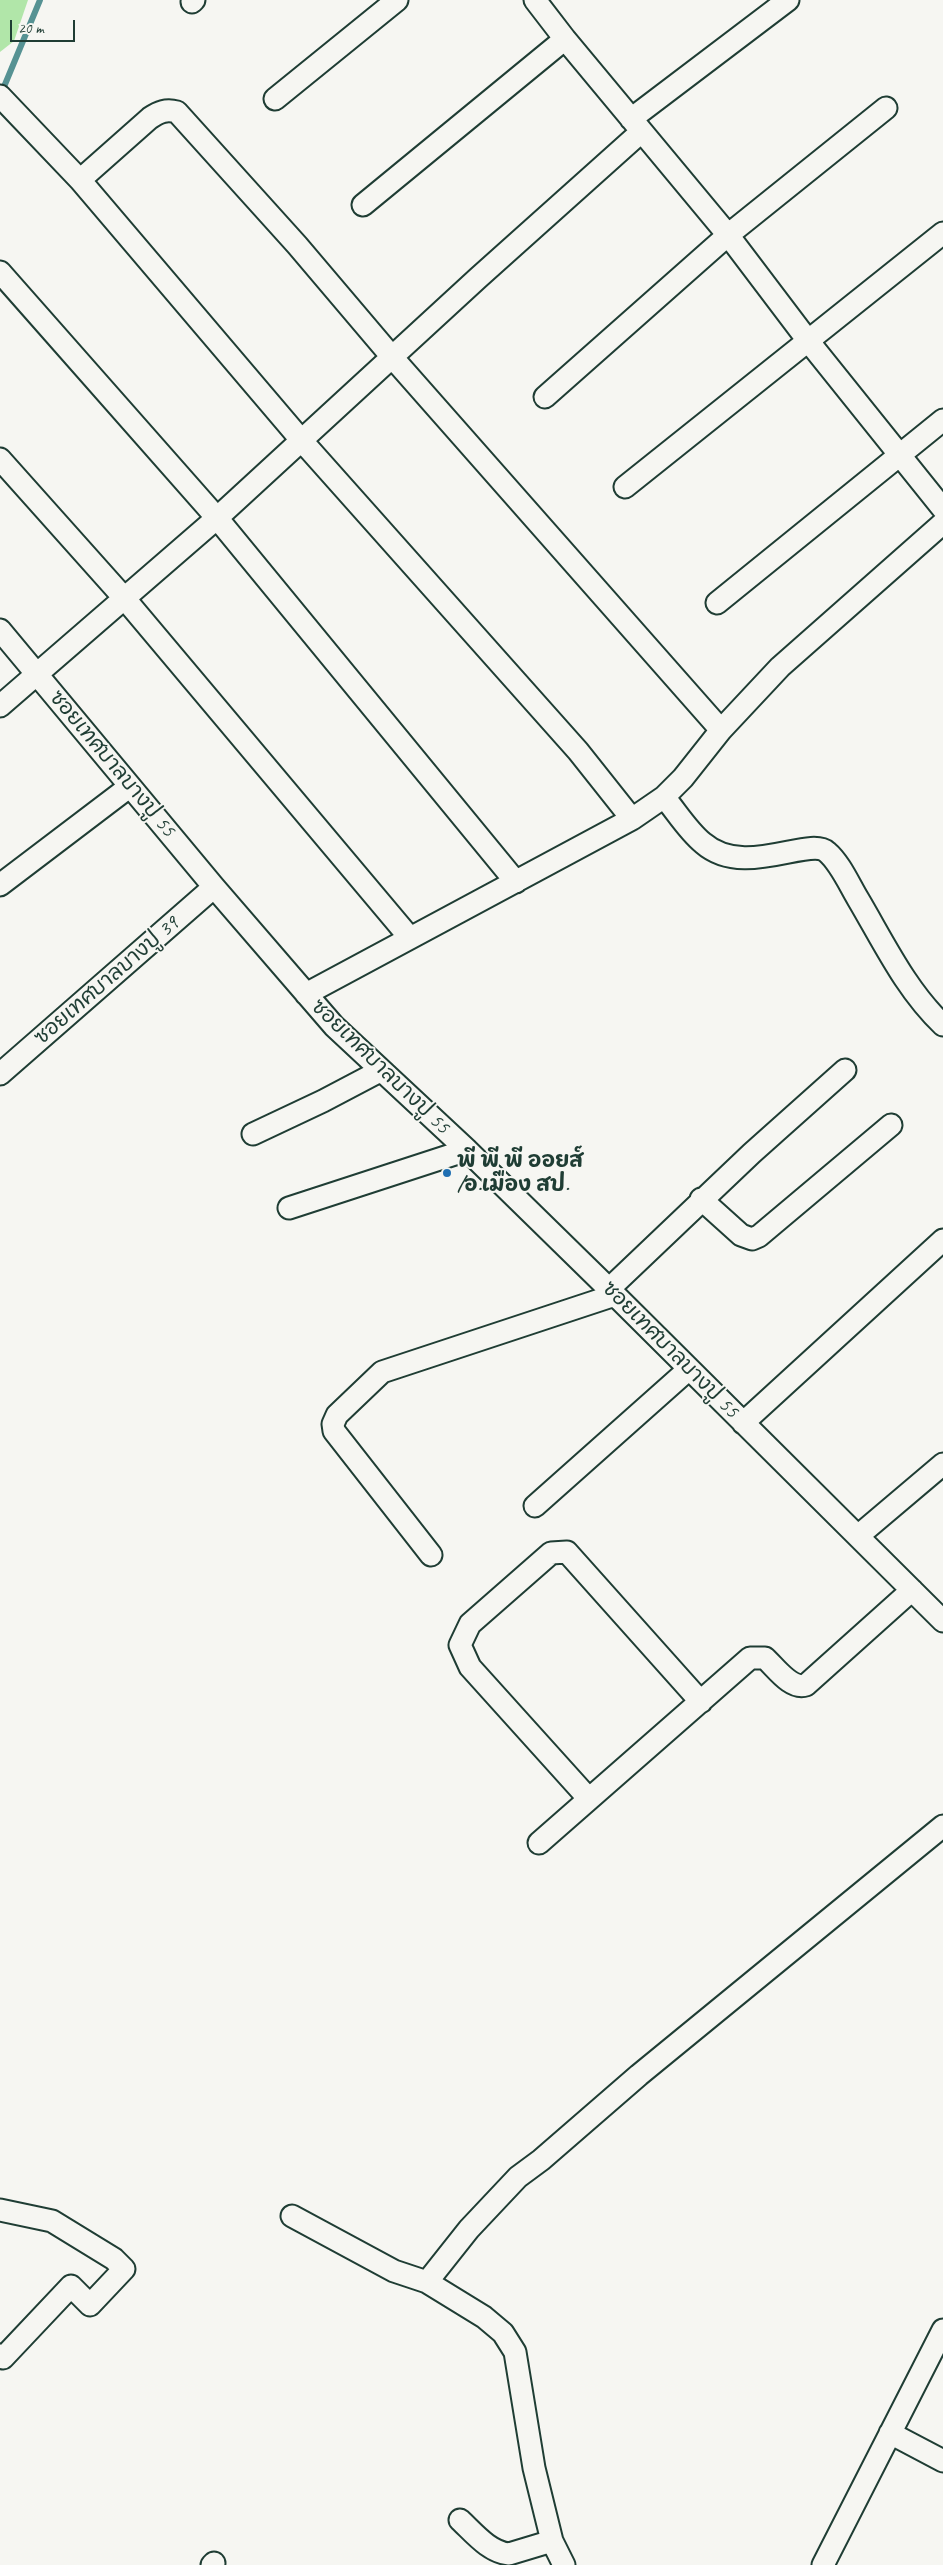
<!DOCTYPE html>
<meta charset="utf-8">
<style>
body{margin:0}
#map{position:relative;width:943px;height:2565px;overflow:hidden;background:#f6f6f2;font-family:Caveat,sans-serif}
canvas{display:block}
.scale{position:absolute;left:10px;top:20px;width:65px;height:22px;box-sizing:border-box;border:2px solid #1f3d34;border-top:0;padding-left:6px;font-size:15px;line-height:18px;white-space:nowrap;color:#1f3d34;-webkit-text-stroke:4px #f6f6f2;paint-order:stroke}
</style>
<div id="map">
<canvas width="943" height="2565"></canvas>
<div class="scale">20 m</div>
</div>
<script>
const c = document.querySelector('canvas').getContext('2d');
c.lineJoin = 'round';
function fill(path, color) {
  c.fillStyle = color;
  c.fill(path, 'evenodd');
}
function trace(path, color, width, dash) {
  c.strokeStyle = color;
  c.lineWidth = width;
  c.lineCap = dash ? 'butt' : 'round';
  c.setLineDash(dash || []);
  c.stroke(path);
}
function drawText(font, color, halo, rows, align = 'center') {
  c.font = font + ' Caveat,"Playpen Sans Thai",sans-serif';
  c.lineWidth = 4;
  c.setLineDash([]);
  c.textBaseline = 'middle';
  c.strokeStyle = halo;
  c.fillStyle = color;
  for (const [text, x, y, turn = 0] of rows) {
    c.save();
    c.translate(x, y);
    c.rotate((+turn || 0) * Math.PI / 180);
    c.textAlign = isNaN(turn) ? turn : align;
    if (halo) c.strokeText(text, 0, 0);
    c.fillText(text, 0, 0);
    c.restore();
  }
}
fill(new Path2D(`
 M 0,0 L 28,0 L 14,41 L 0,52 Z`), '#b1e6a9');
trace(new Path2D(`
 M 1,94 L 40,0`), '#569293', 6);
const minor = new Path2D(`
 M 535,0 L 565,39 L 728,235 L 809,342 L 943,509
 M 192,2 L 194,0
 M 0,96 L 80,180 L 302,441 L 578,751 L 632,819
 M 275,99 L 397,0
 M 631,119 L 788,0
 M 80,180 L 150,118 C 159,112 166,109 177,112 L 297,245 L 392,357 L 721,730
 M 363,205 L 565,39
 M 0,272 L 217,518 L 516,882
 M 545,397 L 728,235 L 886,108
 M 0,459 L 125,599 L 410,938
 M 625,487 L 943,233
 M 717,603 L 943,420
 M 0,630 L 214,887 L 334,1026 L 467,1150 L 609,1289 L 943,1621
 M 0,706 L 217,518 L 478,278 L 641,132
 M 664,797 C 676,811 688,831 703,843 C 744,879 809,836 827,852 C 840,863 849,884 858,899 C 884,943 906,990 943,1025
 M 0,885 L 129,787
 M 306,994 L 632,819 L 664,797 L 683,778 L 721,730 L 780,667 L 943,523
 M 0,1074 L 214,887
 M 253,1134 L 323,1101 L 380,1071
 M 701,1199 L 741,1235 L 752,1239 L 759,1236 L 891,1125
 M 289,1208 L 467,1150
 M 609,1289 L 752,1153 L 845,1070
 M 743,1423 L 943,1240
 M 535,1506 L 689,1369
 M 858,1536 L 943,1464
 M 431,1555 L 334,1431 L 333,1424 L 337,1415 L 382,1372 L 615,1295
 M 589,1799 L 470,1667 L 460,1645 L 470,1624 L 551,1553 L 567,1552 L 701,1702
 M 539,1843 L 750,1658 L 765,1658 C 776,1668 791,1690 806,1685 L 912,1590
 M 0,2210 L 52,2221 L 114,2259 L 124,2269 L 90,2305 L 71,2286 L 3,2358 L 0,2355
 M 292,2216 L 394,2271 L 427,2282 L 484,2317 L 503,2333 L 515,2352 L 534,2468 L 552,2541 L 564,2565
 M 427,2282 L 469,2229 L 518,2177 L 541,2160 L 639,2075 L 943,1826
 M 890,2433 L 943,2461
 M 460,2520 C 474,2533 489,2552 509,2554 L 552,2541
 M 212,2565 L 214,2563
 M 823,2565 L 943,2330`);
trace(minor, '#1f3d34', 25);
trace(minor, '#f6f6f2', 21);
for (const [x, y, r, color] of [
 [447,1173,5,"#1f6fb2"]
]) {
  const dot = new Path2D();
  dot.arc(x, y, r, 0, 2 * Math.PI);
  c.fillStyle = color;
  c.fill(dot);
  trace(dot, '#f6f6f2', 2);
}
drawText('21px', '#1f3d34', '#f6f6f2', [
 ["ซอยเทศบาลบางปู 55",112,764,50],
 ["ซอยเทศบาลบางปู 39",107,981,-41],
 ["ซอยเทศบาลบางปู 55",380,1067,44],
 ["ซอยเทศบาลบางปู 55",670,1350,45]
]);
drawText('bold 21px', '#1f3d34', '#f6f6f2', [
 ["พี พี พี ออยส์",457,1161],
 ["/อ.เมือง สป.",457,1185]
], 'left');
</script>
